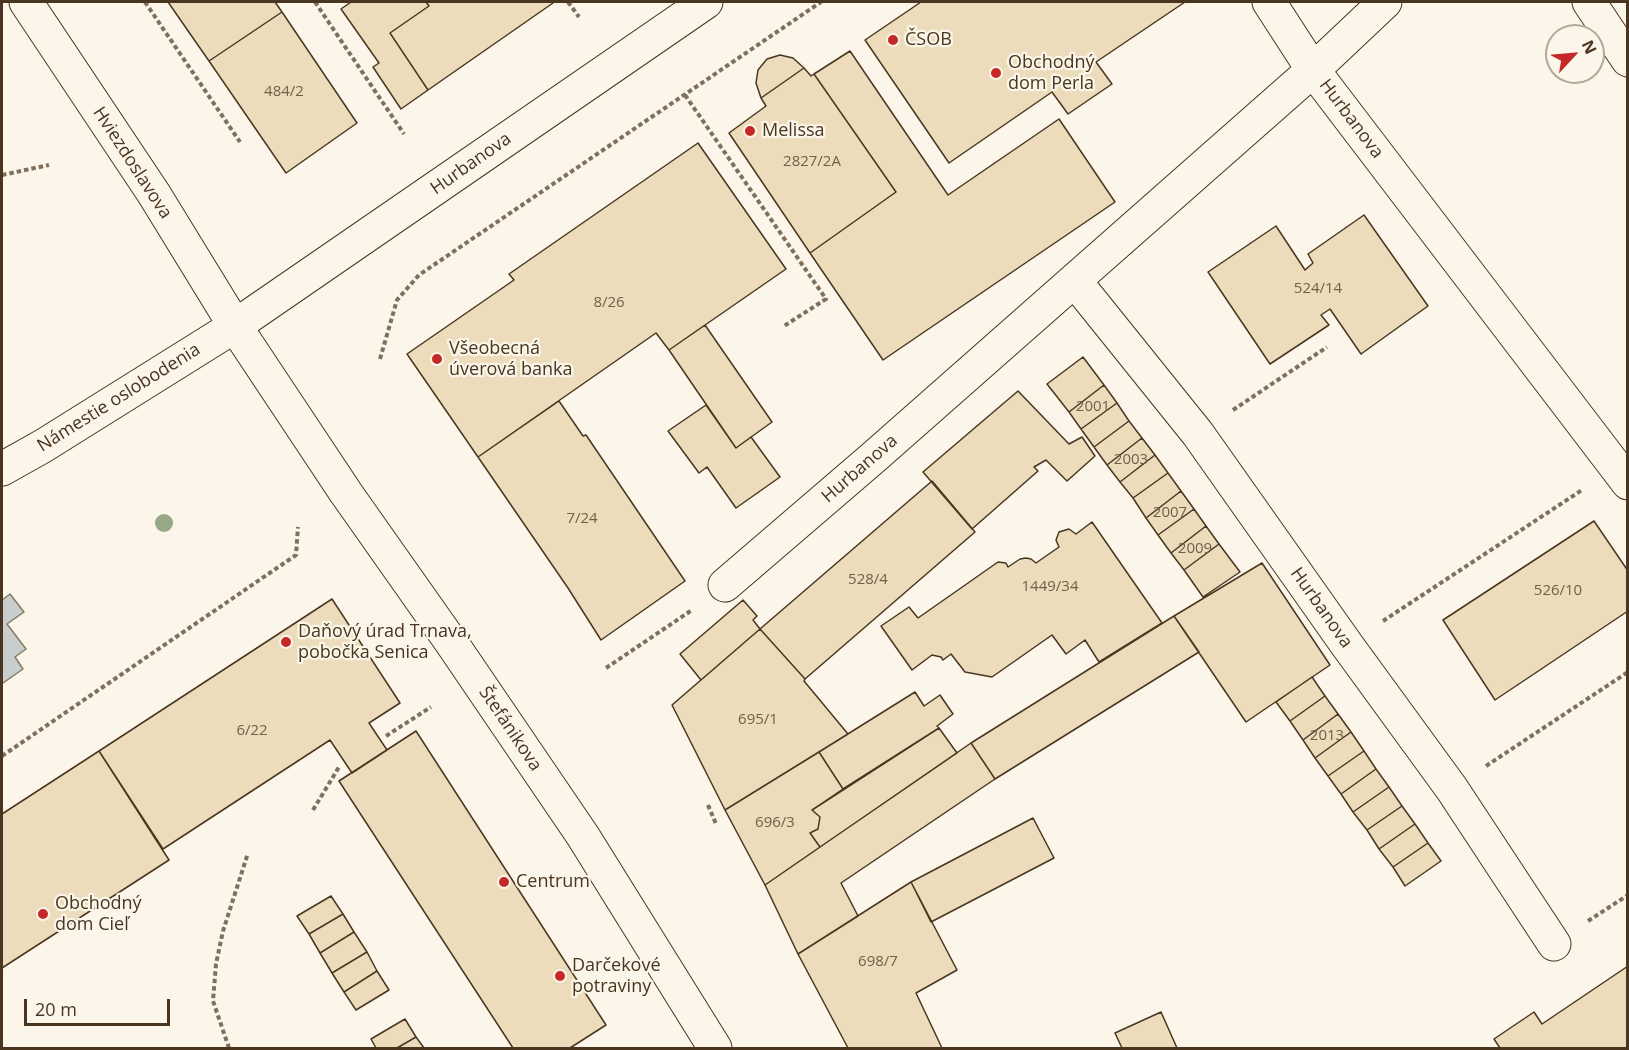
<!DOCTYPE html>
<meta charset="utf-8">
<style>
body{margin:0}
#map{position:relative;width:1629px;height:1050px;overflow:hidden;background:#fbf6e9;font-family:"Open Sans",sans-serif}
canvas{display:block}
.frame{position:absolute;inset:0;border:3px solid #4a3520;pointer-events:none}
.north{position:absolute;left:1545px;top:24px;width:60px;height:60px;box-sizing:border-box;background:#fbf6e9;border:2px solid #b4a999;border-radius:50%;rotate:64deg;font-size:16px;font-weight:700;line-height:24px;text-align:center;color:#4a3520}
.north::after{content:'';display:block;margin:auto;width:21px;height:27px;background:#c62828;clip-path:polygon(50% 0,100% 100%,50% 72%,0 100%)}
.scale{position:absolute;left:24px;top:999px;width:146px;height:27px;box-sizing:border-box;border:3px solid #4a3520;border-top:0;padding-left:8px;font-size:18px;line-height:21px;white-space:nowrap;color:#4a3520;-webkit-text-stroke:4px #fbf6e9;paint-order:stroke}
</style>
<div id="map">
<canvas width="1629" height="1050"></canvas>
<div class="frame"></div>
<div class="north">N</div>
<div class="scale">20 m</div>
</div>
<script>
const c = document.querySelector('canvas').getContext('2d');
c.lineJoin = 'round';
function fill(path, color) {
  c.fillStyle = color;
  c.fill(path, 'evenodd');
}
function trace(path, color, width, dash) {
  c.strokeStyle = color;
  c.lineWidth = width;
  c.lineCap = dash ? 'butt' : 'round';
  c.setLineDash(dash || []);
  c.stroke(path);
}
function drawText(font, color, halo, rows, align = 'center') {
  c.font = font + ' "Open Sans",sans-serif';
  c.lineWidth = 4.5;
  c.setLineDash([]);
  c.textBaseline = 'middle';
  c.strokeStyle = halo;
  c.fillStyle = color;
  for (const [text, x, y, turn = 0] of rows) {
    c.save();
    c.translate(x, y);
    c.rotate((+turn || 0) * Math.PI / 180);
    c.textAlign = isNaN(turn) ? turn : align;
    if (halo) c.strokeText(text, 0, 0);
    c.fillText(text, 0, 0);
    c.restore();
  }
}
const water = new Path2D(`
 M 10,594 L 24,612 L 7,624 L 26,649 L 15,657 L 23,669 L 3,683 L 2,681 L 2,600 Z`);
fill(water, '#c9cecd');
trace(water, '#887966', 1.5);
const building = new Path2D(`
 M 168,2 L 275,2 L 282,12 L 209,61 Z
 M 351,2 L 426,2 L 429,6 L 390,33 L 428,90 L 401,109 L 373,67 L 379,63 L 341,9 Z
 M 426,2 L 552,2 L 553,3 L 428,90 L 390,33 L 429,6 Z
 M 921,2 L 1185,2 L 1096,62 L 1112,84 L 1068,114 L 1052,92 L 949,163 L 865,40 Z
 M 282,12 L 357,123 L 286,173 L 209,61 Z
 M 850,51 L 948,195 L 1059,119 L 1115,202 L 883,360 L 810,253 L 896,192 L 814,74 Z
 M 780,55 L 793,58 L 804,68 L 761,98 L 756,83 L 758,70 L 767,59 Z
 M 804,68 L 811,76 L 814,74 L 896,192 L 810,253 L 729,133 L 766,106 L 761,98 Z
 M 698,143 L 786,269 L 669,350 L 656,333 L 478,457 L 407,354 L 514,280 L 509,274 Z
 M 1364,215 L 1428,306 L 1361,354 L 1330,309 L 1321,315 L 1329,325 L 1270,364 L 1208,272 L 1276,226 L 1305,270 L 1313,263 L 1308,254 Z
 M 705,325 L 772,422 L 736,448 L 669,350 Z
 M 1083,357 L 1104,385 L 1069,412 L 1047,384 Z
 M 1104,385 L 1117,403 L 1081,429 L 1069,412 Z
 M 1018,391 L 1069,444 L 1082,437 L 1095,456 L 1067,481 L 1046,460 L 1034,467 L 1038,471 L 972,529 L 923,472 Z
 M 559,401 L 583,436 L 586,435 L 685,581 L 601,640 L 568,588 L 478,457 Z
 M 1117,403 L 1129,421 L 1094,447 L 1081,429 Z
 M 706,405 L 736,448 L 751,437 L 780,477 L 736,508 L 707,467 L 699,473 L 668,431 Z
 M 1129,421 L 1142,438 L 1107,465 L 1094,447 Z
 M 1142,438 L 1155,455 L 1120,482 L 1107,465 Z
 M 1155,455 L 1168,473 L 1133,498 L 1120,482 Z
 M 1168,473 L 1181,491 L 1146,518 L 1133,498 Z
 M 932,481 L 975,532 L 805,679 L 760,629 Z
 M 1181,491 L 1194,509 L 1158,535 L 1146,518 Z
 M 1194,509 L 1206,526 L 1171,553 L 1158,535 Z
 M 1594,521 L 1628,571 L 1628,611 L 1495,700 L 1443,620 Z
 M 1092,522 L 1162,623 L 1099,662 L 1085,640 L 1066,654 L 1052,635 L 992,677 L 965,672 L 951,654 L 943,660 L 941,657 L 932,655 L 912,670 L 881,626 L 909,607 L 918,618 L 998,562 L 1006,563 L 1008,567 L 1020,559 L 1026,558 L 1031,559 L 1036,563 L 1059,547 L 1056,540 L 1059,532 L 1069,529 L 1076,534 Z
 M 1206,526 L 1219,544 L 1184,570 L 1171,553 Z
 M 1219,544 L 1240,572 L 1203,597 L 1184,570 Z
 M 1262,563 L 1330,665 L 1246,722 L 1174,616 Z
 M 332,599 L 400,703 L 369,723 L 387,750 L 352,773 L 330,740 L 163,849 L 99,751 Z
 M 743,600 L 757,616 L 753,620 L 760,629 L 701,680 L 680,654 Z
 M 1174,616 L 1199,652 L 995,779 L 971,743 Z
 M 760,629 L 805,679 L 804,681 L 848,734 L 725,810 L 672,705 Z
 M 1312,677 L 1325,696 L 1290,721 L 1276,702 Z
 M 915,692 L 924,706 L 940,695 L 953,714 L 937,726 L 939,728 L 843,789 L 819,752 Z
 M 1325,696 L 1338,714 L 1303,740 L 1290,721 Z
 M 1338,714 L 1351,732 L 1315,758 L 1303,740 Z
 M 939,728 L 957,753 L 820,847 L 810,833 L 818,829 L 820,817 L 812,810 Z
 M 416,731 L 606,1025 L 570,1048 L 513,1048 L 339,781 Z
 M 1351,732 L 1364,751 L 1328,776 L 1315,758 Z
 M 971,743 L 995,779 L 841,883 L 858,916 L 798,954 L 765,885 Z
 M 99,751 L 169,860 L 2,968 L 2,814 Z
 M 1364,751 L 1376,769 L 1341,794 L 1328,776 Z
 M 819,752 L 843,789 L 812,810 L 820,817 L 818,829 L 810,833 L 820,847 L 765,885 L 725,810 Z
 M 1376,769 L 1389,787 L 1353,812 L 1341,794 Z
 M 1389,787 L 1402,806 L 1367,830 L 1353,812 Z
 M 1402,806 L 1415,824 L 1379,849 L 1367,830 Z
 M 1033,818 L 1054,858 L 931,922 L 911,882 Z
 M 1415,824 L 1428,843 L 1393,867 L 1379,849 Z
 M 1428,843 L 1441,861 L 1405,886 L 1393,867 Z
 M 911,882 L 957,970 L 916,993 L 942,1048 L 848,1048 L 798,954 Z
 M 331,896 L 343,914 L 309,934 L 297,916 Z
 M 343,914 L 354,932 L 320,953 L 309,934 Z
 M 354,932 L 367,952 L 332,973 L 320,953 Z
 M 367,952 L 377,971 L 344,992 L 332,973 Z
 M 1628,966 L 1628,1048 L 1500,1048 L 1494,1039 L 1534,1012 L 1542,1024 Z
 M 377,971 L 389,990 L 356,1010 L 344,992 Z
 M 1161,1012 L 1177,1048 L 1122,1048 L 1115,1033 Z
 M 405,1019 L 416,1037 L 397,1048 L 376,1048 L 371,1039 Z
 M 416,1037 L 424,1048 L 397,1048 Z`);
fill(building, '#ecdcbc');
trace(building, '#4a3520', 1.5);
const street = new Path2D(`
 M 1385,2 L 1313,70 L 1628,483
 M 1589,2 L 1628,60
 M 1075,281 L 1198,434 L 1347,645 L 1452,789 L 1554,944
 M 725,585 L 874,457 L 1313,70 L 1269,2`);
const secondary = new Path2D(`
 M 26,2 L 154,194 L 235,326 L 346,493 L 451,642 L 583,836 L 715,1048`);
const primary = new Path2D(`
 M 2,469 L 43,446 L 235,326 L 706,2`);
trace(street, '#4a3520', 35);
trace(secondary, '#4a3520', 35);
trace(primary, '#4a3520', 35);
trace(new Path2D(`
 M 145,2 L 240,142
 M 315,2 L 404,134
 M 568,2 L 579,17
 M 685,95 L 826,299 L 784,326
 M 2,175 L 49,165
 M 380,359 L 397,300 L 419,275 L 821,2
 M 1233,410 L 1327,347
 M 1383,621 L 1582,490
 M 606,668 L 692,610
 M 386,736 L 431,707
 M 2,756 L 296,555 L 298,527
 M 1486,766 L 1628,672
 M 708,805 L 716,824
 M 313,810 L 339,767
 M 1588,921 L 1628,895
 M 229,1048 L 213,1001 L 216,964 L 223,931 L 248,853`), '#7f6f5c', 4, [4.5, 3]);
trace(street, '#fbf6e9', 33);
trace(secondary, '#fbf6e9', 33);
trace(primary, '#fbf6e9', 33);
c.fillStyle = '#96a887';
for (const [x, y] of [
 [164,523]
]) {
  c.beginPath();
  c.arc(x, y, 9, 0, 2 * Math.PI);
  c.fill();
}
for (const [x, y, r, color] of [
 [893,40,6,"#c62828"],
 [996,73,6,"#c62828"],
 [750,131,6,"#c62828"],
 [437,359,6,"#c62828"],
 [286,642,6,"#c62828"],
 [504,882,6,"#c62828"],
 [43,914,6,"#c62828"],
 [560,976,6,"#c62828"]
]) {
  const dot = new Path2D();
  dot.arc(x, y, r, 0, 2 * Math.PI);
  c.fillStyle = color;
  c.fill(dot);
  trace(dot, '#fbf6e9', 2);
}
drawText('15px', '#725f47', null, [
 ["484/2",284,92],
 ["2827/2A",812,162],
 ["524/14",1318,289],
 ["8/26",609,303],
 ["2001",1093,407],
 ["2003",1131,460],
 ["2007",1170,513],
 ["7/24",582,519],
 ["2009",1195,549],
 ["528/4",868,580],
 ["1449/34",1050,587],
 ["526/10",1558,591],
 ["695/1",758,720],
 ["6/22",252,731],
 ["2013",1327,736],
 ["696/3",775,823],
 ["698/7",878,962]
]);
drawText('18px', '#4a3520', '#fbf6e9', [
 ["ČSOB",905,40],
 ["Obchodný",1008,63],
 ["dom Perla",1008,84],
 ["Melissa",762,131],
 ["Všeobecná",449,349],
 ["úverová banka",449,370],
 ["Daňový úrad Trnava,",298,632],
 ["pobočka Senica",298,653],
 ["Centrum",516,882],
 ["Obchodný",55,904],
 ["dom Cieľ",55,925],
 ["Darčekové",572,966],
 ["potraviny",572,987]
], 'left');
drawText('18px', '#4a3520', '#fbf6e9', [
 ["Hurbanova",1351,119,53],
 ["Hviezdoslavova",132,163,57],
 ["Hurbanova",471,164,-35],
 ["Námestie oslobodenia",119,398,-32],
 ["Hurbanova",860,469,-41],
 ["Hurbanova",1321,608,55],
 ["Štefánikova",510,729,56]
]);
</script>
